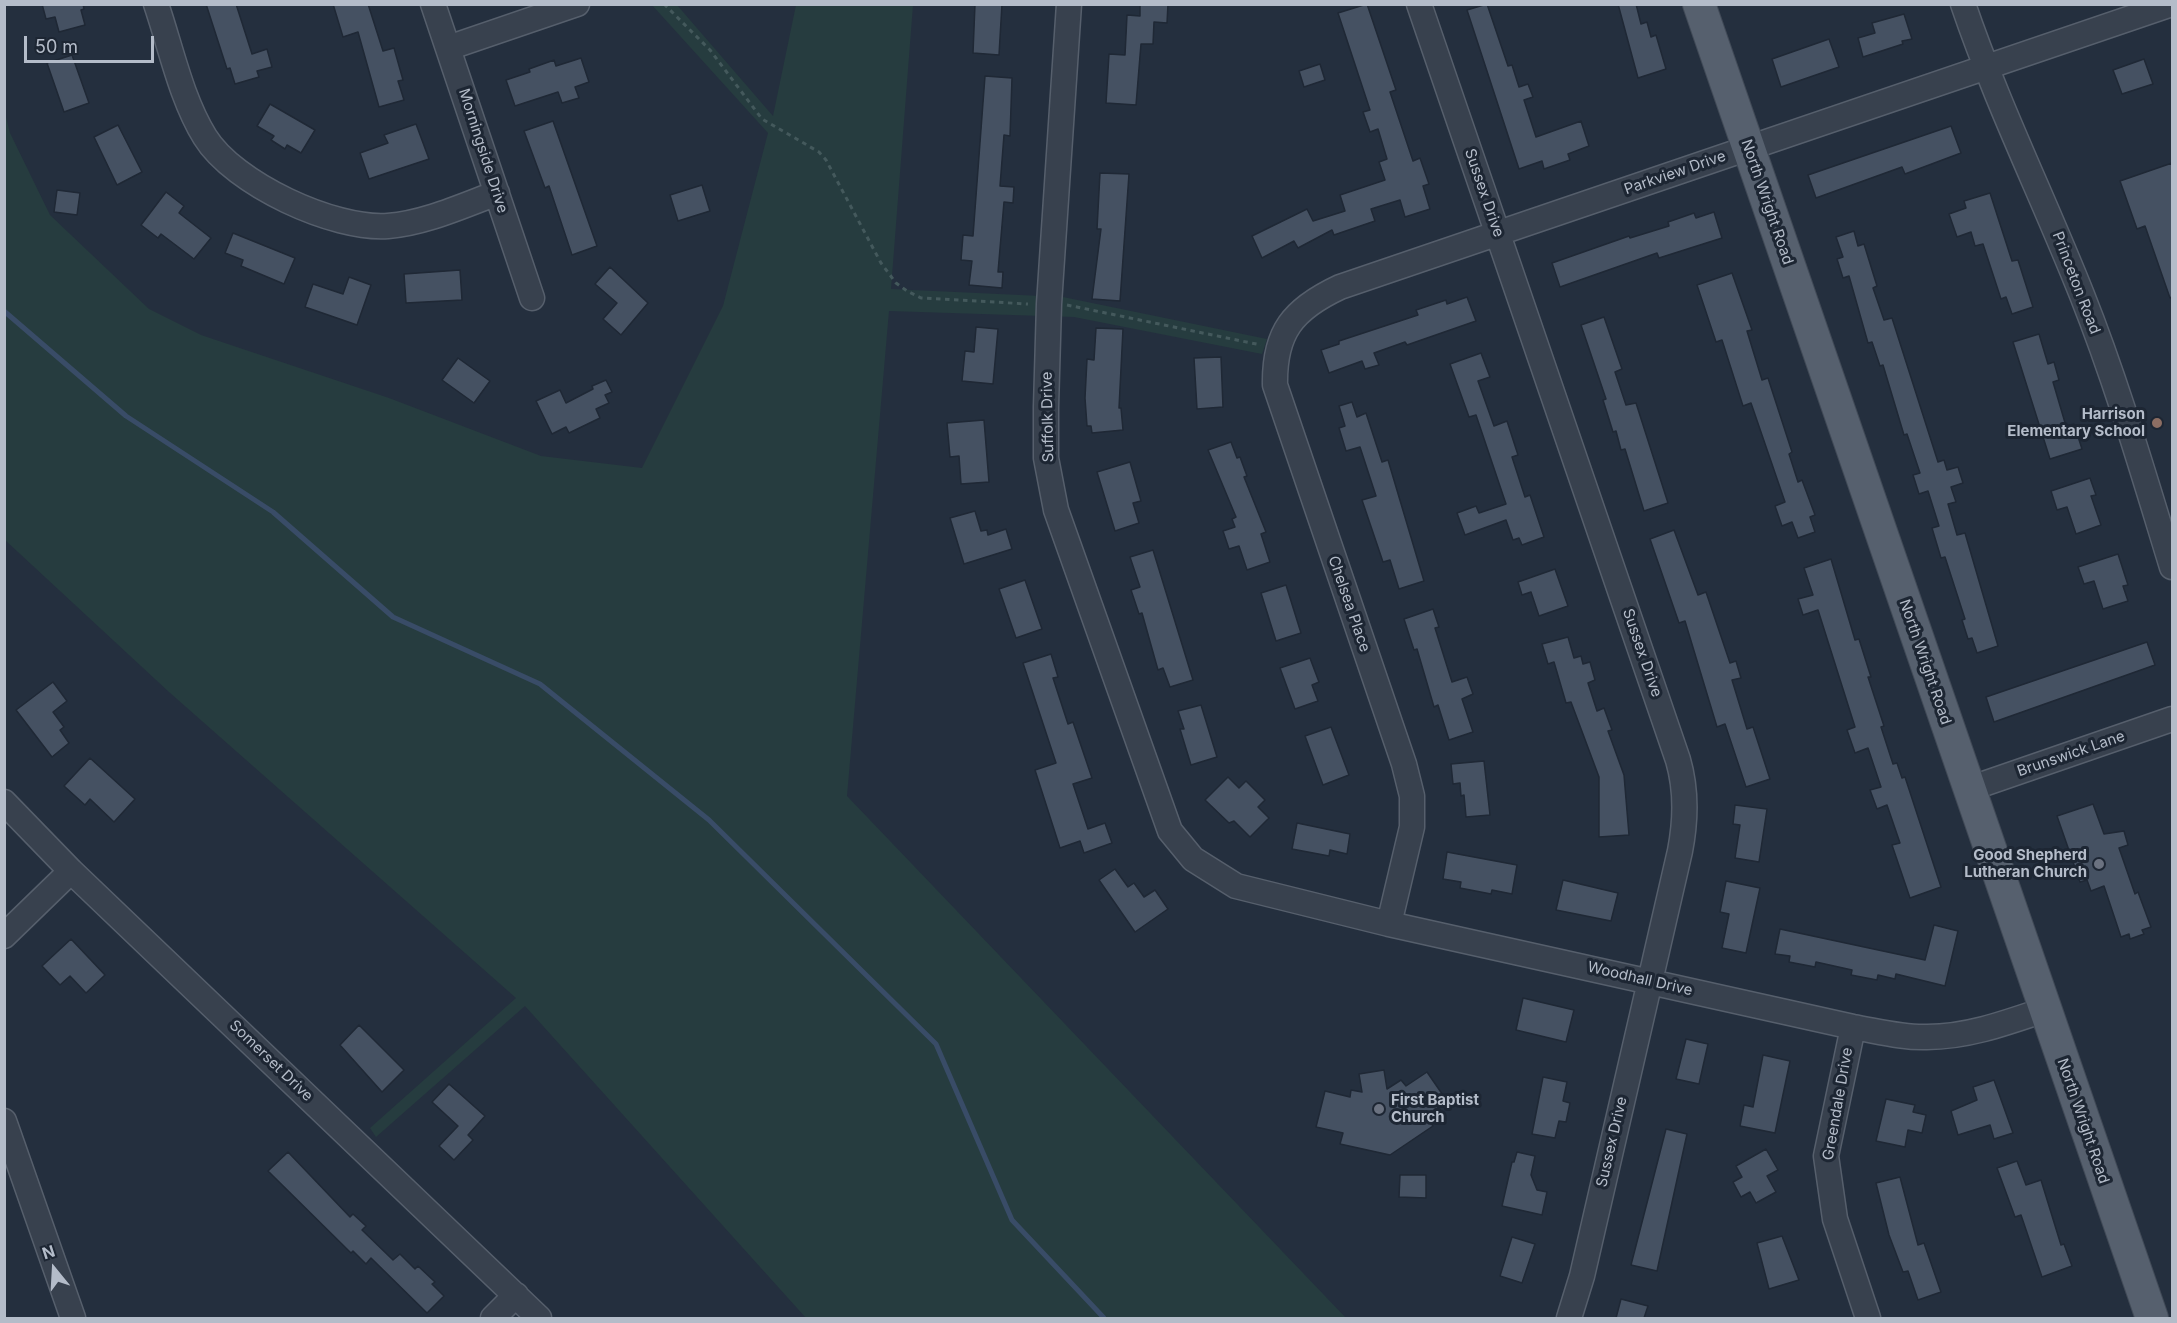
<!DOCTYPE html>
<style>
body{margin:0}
#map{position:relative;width:2177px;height:1323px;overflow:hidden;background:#242f3e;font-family:Inter,sans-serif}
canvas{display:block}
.frame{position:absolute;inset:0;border:6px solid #b4bcc9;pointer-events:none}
.north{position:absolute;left:24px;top:1239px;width:60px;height:60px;-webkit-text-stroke:4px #1d2633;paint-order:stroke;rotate:342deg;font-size:16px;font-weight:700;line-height:24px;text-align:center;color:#b4bcc9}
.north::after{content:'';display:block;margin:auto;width:21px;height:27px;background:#b4bcc9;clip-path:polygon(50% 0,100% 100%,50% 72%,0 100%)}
.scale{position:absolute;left:24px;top:36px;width:130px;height:27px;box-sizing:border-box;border:3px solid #b4bcc9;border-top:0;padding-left:8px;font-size:18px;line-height:21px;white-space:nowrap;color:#b4bcc9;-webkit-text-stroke:4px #1d2633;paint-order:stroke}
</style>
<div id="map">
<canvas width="2177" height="1323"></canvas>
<div class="frame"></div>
<div class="north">N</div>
<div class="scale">50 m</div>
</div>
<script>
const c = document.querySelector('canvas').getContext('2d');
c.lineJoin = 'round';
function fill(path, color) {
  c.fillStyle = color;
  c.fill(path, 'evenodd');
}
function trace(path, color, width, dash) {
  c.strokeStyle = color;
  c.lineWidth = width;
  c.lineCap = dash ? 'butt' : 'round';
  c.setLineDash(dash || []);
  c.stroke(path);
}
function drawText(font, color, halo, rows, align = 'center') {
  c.font = font + ' Inter,sans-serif';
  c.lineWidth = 6;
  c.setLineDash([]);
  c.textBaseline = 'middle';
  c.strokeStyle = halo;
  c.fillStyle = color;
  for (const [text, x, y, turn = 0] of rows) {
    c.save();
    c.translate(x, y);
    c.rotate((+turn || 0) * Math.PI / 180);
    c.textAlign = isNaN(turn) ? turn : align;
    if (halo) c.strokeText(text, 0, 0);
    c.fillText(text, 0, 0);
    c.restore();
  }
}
fill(new Path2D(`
 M 652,5 L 677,5 L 773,116 L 796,5 L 913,5 L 891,289 L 1063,297 L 1267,339 L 1262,354 L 1074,317 L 889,311 L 847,796 L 1346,1318 L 806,1318 L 525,1006 L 376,1137 L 370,1128 L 516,998 L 169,692 L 5,540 L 4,109 L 10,133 L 50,215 L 149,309 L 201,335 L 389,398 L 541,456 L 642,468 L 723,306 L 768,133 Z`), '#263c3f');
trace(new Path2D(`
 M 4,311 L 126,416 L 273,512 L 393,617 L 540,684 L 709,820 L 936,1044 L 1012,1220 L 1104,1318`), '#394c67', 5);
const building = new Path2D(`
 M 42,4 L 83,4 L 84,9 L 81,10 L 85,25 L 59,32 L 55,17 L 46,19 Z
 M 206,4 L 236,4 L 252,54 L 267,49 L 272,67 L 257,71 L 259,77 L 235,84 L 230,68 L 227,69 Z
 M 333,4 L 368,4 L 383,51 L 394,48 L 403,80 L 398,81 L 404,100 L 379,107 L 358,32 L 343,37 Z
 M 975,4 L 1002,4 L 999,55 L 973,53 Z
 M 1140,4 L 1168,4 L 1167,23 L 1154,22 L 1153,44 L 1141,44 L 1136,105 L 1106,103 L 1109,54 L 1125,55 L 1127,15 L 1140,16 Z
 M 1367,4 L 1396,90 L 1390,92 L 1413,161 L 1420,158 L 1429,184 L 1423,186 L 1430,209 L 1405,217 L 1400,200 L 1371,209 L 1375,221 L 1334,235 L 1332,230 L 1298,248 L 1294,241 L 1262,258 L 1252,236 L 1307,209 L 1313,221 L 1345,211 L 1340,195 L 1385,180 L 1379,162 L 1387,159 L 1378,129 L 1370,132 L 1363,112 L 1370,110 L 1338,13 Z
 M 1487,4 L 1508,66 L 1512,65 L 1519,87 L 1528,84 L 1533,97 L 1524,100 L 1536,137 L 1581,121 L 1589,146 L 1568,154 L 1570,160 L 1544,169 L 1542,161 L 1519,169 L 1467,10 Z
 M 1618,4 L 1636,4 L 1641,24 L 1647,22 L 1651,37 L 1656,35 L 1666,69 L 1638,78 Z
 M 1904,14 L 1912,39 L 1902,41 L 1903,44 L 1863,57 L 1858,38 L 1875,33 L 1872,23 Z
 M 1829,39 L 1839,67 L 1781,87 L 1772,59 Z
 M 72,55 L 89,103 L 64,112 L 47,63 Z
 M 581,58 L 589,82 L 575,87 L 579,98 L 562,103 L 558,92 L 515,106 L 506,80 L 530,72 L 529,69 L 554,60 L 556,66 Z
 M 2144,59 L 2153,84 L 2122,94 L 2113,70 Z
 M 1320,64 L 1325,80 L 1304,87 L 1299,71 Z
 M 985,76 L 1012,78 L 1010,136 L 1004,135 L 1000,186 L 1014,187 L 1013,203 L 1004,202 L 998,272 L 1003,272 L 1002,288 L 969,285 L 972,261 L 961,260 L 963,235 L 973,236 Z
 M 270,104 L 315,130 L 301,153 L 287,145 L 285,149 L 271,140 L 274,136 L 257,126 Z
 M 553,121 L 597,246 L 572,255 L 549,186 L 545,188 L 524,131 Z
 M 416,124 L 429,159 L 369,179 L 360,153 L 388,143 L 384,135 Z
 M 118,125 L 142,172 L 117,185 L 94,137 Z
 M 1951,126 L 1961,153 L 1905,174 L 1902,167 L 1816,198 L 1808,175 Z
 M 2172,163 L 2172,297 L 2170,298 L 2145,226 L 2137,229 L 2120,181 Z
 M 1100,173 L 1129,174 L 1120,301 L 1092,299 L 1101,229 L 1097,229 Z
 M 702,185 L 710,211 L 678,221 L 670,195 Z
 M 57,190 L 80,193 L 77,215 L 54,212 Z
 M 166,192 L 184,206 L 179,213 L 211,238 L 194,259 L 161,234 L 158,238 L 141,225 Z
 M 1990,193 L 2012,261 L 2018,260 L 2033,307 L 2012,314 L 2006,297 L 2001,299 L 1983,244 L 1975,246 L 1971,232 L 1957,237 L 1949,214 L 1966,208 L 1964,201 Z
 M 1714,212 L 1722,238 L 1659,258 L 1657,253 L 1560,287 L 1552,263 L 1629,236 L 1630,238 L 1669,226 L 1668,222 L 1694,213 L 1696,218 Z
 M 1854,231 L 1858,246 L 1864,244 L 1877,286 L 1873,288 L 1884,320 L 1892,318 L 1938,462 L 1944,460 L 1947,470 L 1958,467 L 1963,483 L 1951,487 L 1956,502 L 1948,504 L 1957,535 L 1965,533 L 1998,646 L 1977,653 L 1972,638 L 1968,639 L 1962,620 L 1965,619 L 1945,557 L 1941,558 L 1932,528 L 1939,526 L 1928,491 L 1919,494 L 1913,475 L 1920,473 L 1907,434 L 1904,435 L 1883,365 L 1880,366 L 1872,342 L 1868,343 L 1849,276 L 1843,278 L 1837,259 L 1843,257 L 1836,237 Z
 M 233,233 L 295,258 L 284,284 L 241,266 L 243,260 L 225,253 Z
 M 610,267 L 648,303 L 621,335 L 603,319 L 617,303 L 595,284 Z
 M 460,270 L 462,300 L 406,303 L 404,274 Z
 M 1732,273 L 1752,330 L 1747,331 L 1762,380 L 1768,378 L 1792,452 L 1789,454 L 1798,482 L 1802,480 L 1815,515 L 1810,517 L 1815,532 L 1798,538 L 1792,522 L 1782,526 L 1775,506 L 1785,502 L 1751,403 L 1743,406 L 1722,340 L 1716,342 L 1697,285 Z
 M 349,277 L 371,285 L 357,325 L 305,307 L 313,284 L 343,294 Z
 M 1467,297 L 1476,321 L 1407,345 L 1405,342 L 1374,353 L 1379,365 L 1365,369 L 1362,361 L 1329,373 L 1321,350 L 1339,344 L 1339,341 L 1418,315 L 1416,310 L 1446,300 L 1447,304 Z
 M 1604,317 L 1622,369 L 1615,372 L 1626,405 L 1636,403 L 1668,503 L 1644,511 L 1625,449 L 1621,450 L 1616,431 L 1613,432 L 1603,400 L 1606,399 L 1581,325 Z
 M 976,327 L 998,329 L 993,384 L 962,381 L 965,351 L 974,352 Z
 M 1096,328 L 1123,329 L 1119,408 L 1121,408 L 1123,430 L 1092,433 L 1091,426 L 1087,426 L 1085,398 L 1087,359 L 1094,360 Z
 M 2039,334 L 2048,364 L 2054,362 L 2059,380 L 2053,382 L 2066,426 L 2074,424 L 2082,449 L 2050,459 L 2013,342 Z
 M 1481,353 L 1490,377 L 1478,381 L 1494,426 L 1507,421 L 1518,455 L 1512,457 L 1525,497 L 1530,495 L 1544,537 L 1522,545 L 1519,538 L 1513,540 L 1506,520 L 1465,535 L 1457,513 L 1476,506 L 1479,513 L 1506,504 L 1476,415 L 1469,417 L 1450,364 Z
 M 1221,357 L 1223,407 L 1197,409 L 1194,358 Z
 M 458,358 L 490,381 L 474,403 L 442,380 Z
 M 606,380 L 612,392 L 605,395 L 609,403 L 596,409 L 600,418 L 569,433 L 566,427 L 552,434 L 536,401 L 560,390 L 566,403 L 593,389 L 592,386 Z
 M 1352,402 L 1357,417 L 1366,413 L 1382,462 L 1388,460 L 1424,581 L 1399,589 L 1390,560 L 1383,562 L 1362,500 L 1376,496 L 1360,447 L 1346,451 L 1339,428 L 1345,426 L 1339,406 Z
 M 984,420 L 989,482 L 961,484 L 959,456 L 950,457 L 947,423 Z
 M 1231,442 L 1237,458 L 1240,457 L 1247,476 L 1244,477 L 1266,532 L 1261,534 L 1270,562 L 1247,570 L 1239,546 L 1229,549 L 1223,531 L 1235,527 L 1232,519 L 1236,517 L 1208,450 Z
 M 1130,462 L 1141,501 L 1133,503 L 1139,523 L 1115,531 L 1097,472 Z
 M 2090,478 L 2096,495 L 2091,496 L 2101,525 L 2076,534 L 2067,507 L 2057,510 L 2051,491 Z
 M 975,511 L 981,531 L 987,530 L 988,535 L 1006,529 L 1012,549 L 964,564 L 950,518 Z
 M 1674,530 L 1698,595 L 1706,592 L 1730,663 L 1736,661 L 1741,678 L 1732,680 L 1747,729 L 1753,727 L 1770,779 L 1746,787 L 1725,724 L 1717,727 L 1685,621 L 1679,623 L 1650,539 Z
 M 1153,550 L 1193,680 L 1170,687 L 1163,668 L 1158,670 L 1142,613 L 1139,614 L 1131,590 L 1140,587 L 1130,557 Z
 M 2118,554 L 2128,585 L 2123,586 L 2128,601 L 2103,609 L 2094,581 L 2084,584 L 2078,567 Z
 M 1831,559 L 1855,640 L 1859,639 L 1871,677 L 1868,677 L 1884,726 L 1881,727 L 1893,764 L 1897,763 L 1902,778 L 1905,777 L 1941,887 L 1910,898 L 1892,845 L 1900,843 L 1887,805 L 1877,809 L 1870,790 L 1881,787 L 1868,748 L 1855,753 L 1847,730 L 1855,727 L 1818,610 L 1803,615 L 1798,599 L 1813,595 L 1804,568 Z
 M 1555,569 L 1568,606 L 1539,616 L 1531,592 L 1522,595 L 1518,582 Z
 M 1025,580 L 1042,629 L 1016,638 L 999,589 Z
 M 1286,585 L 1301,633 L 1276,641 L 1261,593 Z
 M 1433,609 L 1439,627 L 1435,628 L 1452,682 L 1467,677 L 1473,694 L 1462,699 L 1473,732 L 1449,740 L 1438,705 L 1434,707 L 1417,649 L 1414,650 L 1404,619 Z
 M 1568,637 L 1574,658 L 1581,656 L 1583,664 L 1590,662 L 1595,680 L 1588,683 L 1597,711 L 1604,708 L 1612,730 L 1608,731 L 1624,775 L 1629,835 L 1599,837 L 1599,777 L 1571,702 L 1566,703 L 1554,662 L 1548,664 L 1542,644 Z
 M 2147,642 L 2155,665 L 1994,722 L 1986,697 Z
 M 1051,654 L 1058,677 L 1053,678 L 1068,724 L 1073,722 L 1092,778 L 1073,784 L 1088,829 L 1105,823 L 1112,843 L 1084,853 L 1080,841 L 1060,848 L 1035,770 L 1056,763 L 1023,663 Z
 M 1310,658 L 1319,682 L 1312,685 L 1318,701 L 1295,709 L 1280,668 Z
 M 53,682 L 67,701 L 53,712 L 64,727 L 60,730 L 69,743 L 52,757 L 16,710 Z
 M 1201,705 L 1217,757 L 1191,765 L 1180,729 L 1184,729 L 1178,711 Z
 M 1331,727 L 1349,775 L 1323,785 L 1305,736 Z
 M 90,758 L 135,799 L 114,822 L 90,799 L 85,805 L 64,786 Z
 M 1484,761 L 1490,815 L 1466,817 L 1464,795 L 1461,796 L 1460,783 L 1453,784 L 1451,764 Z
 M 1228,777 L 1239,788 L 1246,781 L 1265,800 L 1258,807 L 1269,818 L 1250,837 L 1234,821 L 1229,823 L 1205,800 Z
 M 2093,804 L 2104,834 L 2124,831 L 2128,845 L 2119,848 L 2135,894 L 2138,892 L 2151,927 L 2142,930 L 2144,934 L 2130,939 L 2129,934 L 2121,937 L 2104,886 L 2091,891 L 2087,880 L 2080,882 L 2057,816 Z
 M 1735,805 L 1767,809 L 1759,862 L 1735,858 L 1740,825 L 1733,824 Z
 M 1297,823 L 1350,834 L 1347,854 L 1330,850 L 1329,856 L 1292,849 Z
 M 1447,852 L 1517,865 L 1512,894 L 1492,890 L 1491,894 L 1460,888 L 1461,882 L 1443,879 Z
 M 1115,869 L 1128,887 L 1134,883 L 1144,897 L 1155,890 L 1168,909 L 1135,932 L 1099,880 Z
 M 1563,880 L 1618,893 L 1611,921 L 1556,910 Z
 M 1726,881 L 1760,888 L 1746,953 L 1722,948 L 1729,914 L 1720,912 Z
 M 1934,925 L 1958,931 L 1945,986 L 1896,974 L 1895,979 L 1878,975 L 1877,980 L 1851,975 L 1852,970 L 1816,962 L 1815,967 L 1789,962 L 1790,956 L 1775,954 L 1780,929 L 1925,960 Z
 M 71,939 L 105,975 L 86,993 L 70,976 L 60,985 L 42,966 Z
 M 1523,998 L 1574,1010 L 1566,1042 L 1516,1030 Z
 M 359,1025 L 404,1070 L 382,1092 L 340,1045 Z
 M 1686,1039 L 1708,1044 L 1699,1084 L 1676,1079 Z
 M 1763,1055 L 1790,1061 L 1775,1133 L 1740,1126 L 1744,1105 L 1753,1107 Z
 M 1384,1070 L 1387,1089 L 1401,1080 L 1406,1086 L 1427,1072 L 1447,1101 L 1426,1116 L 1433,1126 L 1390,1155 L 1340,1144 L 1343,1133 L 1316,1127 L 1325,1091 L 1350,1097 L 1351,1090 L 1362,1092 L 1359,1074 Z
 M 1543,1077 L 1567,1082 L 1563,1101 L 1570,1103 L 1566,1122 L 1559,1121 L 1555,1138 L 1532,1134 Z
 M 1994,1080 L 2013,1133 L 1994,1139 L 1990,1125 L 1958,1135 L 1951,1111 L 1977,1100 L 1973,1087 Z
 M 449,1084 L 485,1116 L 468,1135 L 473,1140 L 454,1160 L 439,1146 L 458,1126 L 432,1102 Z
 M 1886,1099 L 1915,1105 L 1913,1112 L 1926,1115 L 1922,1133 L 1908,1130 L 1905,1147 L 1876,1141 Z
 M 1666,1129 L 1687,1134 L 1657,1271 L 1631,1265 Z
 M 1766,1149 L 1778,1170 L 1767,1176 L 1776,1192 L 1756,1203 L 1750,1192 L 1741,1197 L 1733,1182 L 1742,1177 L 1736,1166 Z
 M 288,1152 L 350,1217 L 353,1214 L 366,1226 L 362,1230 L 393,1260 L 400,1254 L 415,1269 L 418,1266 L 435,1282 L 432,1284 L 444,1296 L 427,1313 L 371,1258 L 366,1264 L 353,1251 L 351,1253 L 268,1171 Z
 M 1517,1152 L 1535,1156 L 1531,1175 L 1537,1190 L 1547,1192 L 1542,1215 L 1502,1206 L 1512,1162 L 1514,1162 Z
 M 2017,1161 L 2026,1185 L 2041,1180 L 2061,1245 L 2064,1244 L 2072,1266 L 2042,1277 L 2021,1215 L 2015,1217 L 1997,1168 Z
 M 1400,1175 L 1426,1175 L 1426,1198 L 1399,1197 Z
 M 1900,1177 L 1918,1245 L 1924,1243 L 1941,1292 L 1918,1300 L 1908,1271 L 1903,1272 L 1889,1235 L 1876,1183 Z
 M 1782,1236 L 1799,1280 L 1769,1289 L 1757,1243 Z
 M 1512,1237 L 1535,1244 L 1522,1283 L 1500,1276 Z
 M 1621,1299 L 1648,1306 L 1644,1318 L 1616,1318 Z`);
fill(building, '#455162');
trace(building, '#1f2835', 1.5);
const minor = new Path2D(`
 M 156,4 C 171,48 181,98 205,137 C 234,184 334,230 388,226 C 425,223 462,206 497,193
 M 433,4 L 532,298
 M 1069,4 L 1049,304 L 1046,407 L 1046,458 L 1056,510 L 1170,831 L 1193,859 L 1236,886 L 1389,924 L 1853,1027 C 1877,1031 1903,1038 1927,1037 C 1967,1037 2006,1023 2044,1010
 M 1419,4 L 1678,760 C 1687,791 1686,820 1680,851 L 1582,1276 L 1569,1318
 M 1963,4 C 1997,104 2043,197 2082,295 C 2117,383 2144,476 2172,567
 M 448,48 L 577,4
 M 1969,789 L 2172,719
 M 4,802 L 71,871 L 539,1318
 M 1389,924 L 1412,827 L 1412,796 L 1404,764 L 1275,385 C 1274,332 1293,309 1340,287 L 2172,4
 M 4,936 L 71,871
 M 1853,1027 L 1826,1156 L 1835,1219 L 1868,1318
 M 4,1121 L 73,1318
 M 493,1318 L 516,1295`);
const major = new Path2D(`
 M 1699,4 L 2152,1318`);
trace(minor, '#565f6c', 27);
trace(major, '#414a57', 34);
trace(new Path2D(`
 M 664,4 L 710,50 L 762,119 L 819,152 L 826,160 L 881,263 L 896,283 L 907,291 L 921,298 L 1028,304
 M 1067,305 L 1261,345`), '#44595c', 3, [4.5, 4.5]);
trace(minor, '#38414e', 24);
trace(major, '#56606e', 32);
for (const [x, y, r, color] of [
 [2157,423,6,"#8d6e63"],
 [2099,864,6,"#6b7280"],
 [1379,1109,6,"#6b7280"]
]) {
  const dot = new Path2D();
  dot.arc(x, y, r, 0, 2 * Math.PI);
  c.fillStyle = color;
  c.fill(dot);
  trace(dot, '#1d2633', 2);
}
drawText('15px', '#b4bcc9', '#1d2633', [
 ["Morningside Drive",483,151,72],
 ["Parkview Drive",1675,173,-19],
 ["Sussex Drive",1484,193,71],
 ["North Wright Road",1767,202,71],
 ["Princeton Road",2076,283,69],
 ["Suffolk Drive",1048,417,-91],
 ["Chelsea Place",1349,604,71],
 ["Sussex Drive",1642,653,71],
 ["North Wright Road",1925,662,71],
 ["Brunswick Lane",2071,754,-19],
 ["Woodhall Drive",1640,979,13],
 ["Somerset Drive",271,1061,44],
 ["Greendale Drive",1838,1104,-80],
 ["North Wright Road",2083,1121,71],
 ["Sussex Drive",1612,1142,-77]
]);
drawText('bold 15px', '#b4bcc9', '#1d2633', [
 ["Harrison",2145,414],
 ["Elementary School",2145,431],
 ["Good Shepherd",2087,855],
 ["Lutheran Church",2087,872],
 ["First Baptist",1391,1100,"left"],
 ["Church",1391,1117,"left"]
], 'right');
</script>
